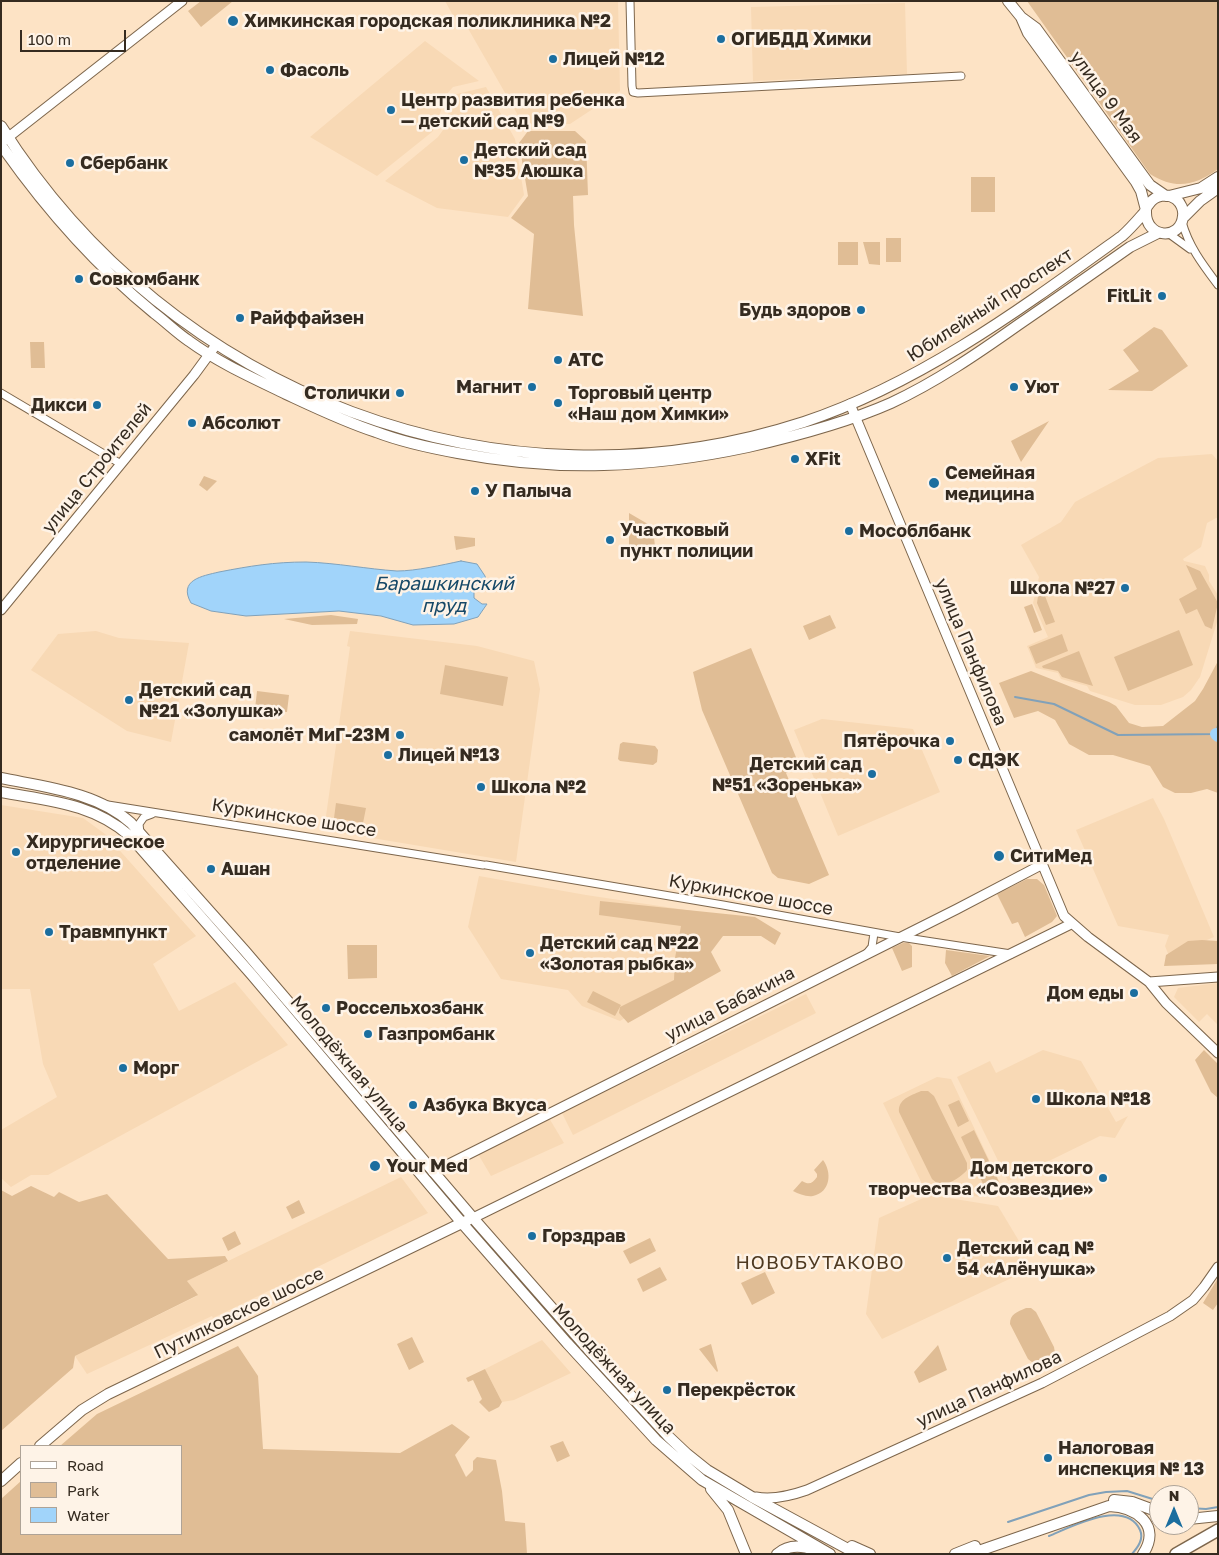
<!DOCTYPE html>
<meta charset="utf-8">
<style>
body{margin:0}
#map{position:relative;width:1219px;height:1555px;overflow:hidden;background:#fde3c5;font-family:"Golos Text",sans-serif}
canvas{display:block}
.frame{position:absolute;inset:0;border:2px solid #352b20;pointer-events:none}
.legend{position:absolute;left:20px;top:1445px;width:162px;height:90px;box-sizing:border-box;background:#fef3e7;border:1px solid #aea397;margin:0;padding:6px 9px;list-style:none;font-size:15px;color:#352b20}
.legend li{display:flex;align-items:center;gap:10px;height:25px}
.legend b{width:25px;border:1px solid #aea397}
.north{position:absolute;left:1149px;top:1485px;width:50px;height:50px;box-sizing:border-box;background:#fef3e7;border:1px solid #aea397;border-radius:50%;rotate:0deg;font-size:14px;font-weight:700;line-height:20px;text-align:center;color:#352b20}
.north::after{content:'';display:block;margin:auto;width:18px;height:22px;background:#1b6e9f;clip-path:polygon(50% 0,100% 100%,50% 72%,0 100%)}
.scale{position:absolute;left:20px;top:30px;width:106px;height:22px;box-sizing:border-box;border:2px solid #352b20;border-top:0;padding-left:6px;font-size:15px;line-height:18px;white-space:nowrap;color:#352b20;-webkit-text-stroke:4px #fef3e7;paint-order:stroke}
</style>
<div id="map">
<canvas width="1219" height="1555"></canvas>
<div class="frame"></div>
<ul class="legend">
<li><b style="height:6px;background:#fff"></b>Road</li>
<li><b style="height:14px;background:#e0bd95"></b>Park</li>
<li><b style="height:14px;background:#a1d4fa"></b>Water</li>
</ul>
<div class="north">N</div>
<div class="scale">100 m</div>
</div>
<script>
const c = document.querySelector('canvas').getContext('2d');
c.lineJoin = 'round';
function fill(path, color) {
  c.fillStyle = color;
  c.fill(path, 'evenodd');
}
function trace(path, color, width, dash) {
  c.strokeStyle = color;
  c.lineWidth = width;
  c.lineCap = dash ? 'butt' : 'round';
  c.setLineDash(dash || []);
  c.stroke(path);
}
function drawText(font, color, halo, rows, align = 'center') {
  c.font = font + ' "Golos Text",sans-serif';
  c.lineWidth = 5;
  c.setLineDash([]);
  c.textBaseline = 'middle';
  c.strokeStyle = halo;
  c.fillStyle = color;
  for (const [text, x, y, turn = 0] of rows) {
    c.save();
    c.translate(x, y);
    c.rotate((+turn || 0) * Math.PI / 180);
    c.textAlign = isNaN(turn) ? turn : align;
    if (halo) c.strokeText(text, 0, 0);
    c.fillText(text, 0, 0);
    c.restore();
  }
}
fill(new Path2D(`
 M 445,1 L 618,1 L 620,91 L 570,124 L 523,124 L 466,25 L 460,28 Z
 M 905,3 L 907,74 L 753,81 L 751,7 Z
 M 425,41 L 479,81 L 453,87 L 446,95 L 436,126 L 432,132 L 377,176 L 310,137 Z
 M 486,87 L 515,139 L 524,195 L 508,217 L 437,208 L 385,181 L 438,137 L 443,130 L 453,99 L 457,94 Z
 M 1212,454 L 1218,461 L 1218,517 L 1207,523 L 1201,547 L 1183,559 L 1184,561 L 1205,566 L 1209,575 L 1209,581 L 1218,595 L 1218,619 L 1200,677 L 1191,690 L 1183,697 L 1161,705 L 1135,705 L 1090,691 L 1087,686 L 1061,679 L 1058,673 L 1036,668 L 1027,646 L 1048,637 L 1033,603 L 1039,577 L 1021,545 L 1061,522 L 1075,502 L 1158,458 Z
 M 96,631 L 119,638 L 189,643 L 171,742 L 127,731 L 31,670 L 58,634 Z
 M 350,631 L 477,646 L 534,661 L 540,689 L 516,862 L 324,830 L 350,647 L 347,646 Z
 M 822,719 L 913,729 L 940,792 L 838,836 L 794,730 Z
 M 1153,798 L 1164,819 L 1214,937 L 1169,956 L 1165,946 L 1169,935 L 1118,926 L 1076,830 Z
 M 1,805 L 83,818 L 105,834 L 196,936 L 153,964 L 179,1011 L 235,982 L 288,1045 L 48,1175 L 31,1175 L 11,1187 L 1,1178 L 1,1130 L 57,1097 L 43,1064 L 30,989 L 1,989 Z
 M 479,876 L 586,895 L 693,911 L 679,983 L 620,1021 L 582,1006 L 568,990 L 501,979 L 468,927 Z
 M 1218,983 L 1218,1025 L 1207,1014 L 1199,1022 L 1174,997 L 1178,988 Z
 M 806,994 L 816,1013 L 573,1135 L 562,1113 Z
 M 1043,1050 L 1081,1061 L 1116,1122 L 1128,1116 L 1115,1138 L 1100,1136 L 1008,1181 L 957,1077 L 990,1061 L 996,1073 Z
 M 937,1077 L 951,1079 L 1002,1187 L 980,1197 L 924,1188 L 883,1103 Z
 M 549,1118 L 564,1143 L 491,1176 L 478,1154 Z
 M 401,1177 L 428,1213 L 213,1318 L 212,1316 L 87,1374 L 75,1356 L 197,1296 L 187,1281 Z
 M 930,1195 L 998,1206 L 1019,1241 L 1020,1274 L 882,1339 L 866,1314 L 879,1218 Z
 M 542,1340 L 571,1373 L 514,1400 L 502,1402 L 485,1369 Z`), '#f8d9b5');
fill(new Path2D(`
 M 201,1 L 233,1 L 201,27 L 188,11 Z
 M 1027,1 L 1218,1 L 1218,169 C 1194,186 1176,190 1150,174 Z
 M 528,131 L 575,131 L 586,141 L 588,195 L 573,196 L 574,225 L 583,316 L 528,309 L 534,234 L 511,218 L 528,196 L 519,143 Z
 M 971,177 L 995,177 L 995,212 L 971,212 Z
 M 886,238 L 901,238 L 901,262 L 886,262 Z
 M 838,242 L 858,242 L 858,265 L 838,265 Z
 M 863,242 L 880,242 L 880,265 L 869,264 Z
 M 1154,327 L 1162,330 L 1188,366 L 1152,391 L 1108,390 L 1139,371 L 1123,350 Z
 M 30,342 L 44,342 L 45,368 L 31,368 Z
 M 1049,421 L 1021,462 L 1011,441 Z
 M 204,476 L 217,481 L 207,491 L 199,485 Z
 M 629,513 L 653,527 L 655,547 L 629,547 Z
 M 454,536 L 475,538 L 475,546 L 456,550 Z
 M 1186,565 L 1200,571 L 1218,603 L 1212,629 L 1205,626 L 1197,609 L 1186,614 L 1179,599 L 1197,589 Z
 M 1040,583 L 1055,622 L 1046,625 L 1037,603 Z
 M 1032,604 L 1042,630 L 1034,633 L 1024,607 Z
 M 331,615 L 358,619 L 357,624 L 312,625 L 284,619 Z
 M 830,615 L 836,628 L 809,640 L 803,626 Z
 M 1179,630 L 1193,665 L 1128,691 L 1114,657 Z
 M 1062,634 L 1068,651 L 1036,664 L 1029,647 Z
 M 751,648 L 800,767 L 786,773 L 829,875 L 809,884 L 778,878 L 772,873 L 702,710 L 693,672 Z
 M 1079,651 L 1093,686 L 1062,677 L 1058,671 L 1043,668 L 1042,666 Z
 M 1218,661 L 1218,793 L 1207,789 L 1191,793 L 1175,793 L 1163,787 L 1150,766 L 1113,755 L 1089,755 L 1069,744 L 1055,720 L 1038,711 L 1014,718 L 999,683 L 1031,671 L 1109,702 L 1116,706 L 1129,723 L 1142,727 L 1163,726 L 1195,701 L 1203,689 Z
 M 445,665 L 508,677 L 503,706 L 440,694 Z
 M 257,691 L 289,695 L 287,712 L 255,709 Z
 M 623,742 L 655,746 L 658,750 L 657,762 L 653,765 L 620,761 L 618,759 L 620,744 Z
 M 336,803 L 366,808 L 363,823 L 334,818 Z
 M 1027,879 L 1037,879 L 1044,885 L 1057,916 L 1052,922 L 1025,937 L 1018,922 L 1012,924 L 997,894 Z
 M 600,901 L 755,917 L 781,933 L 775,945 L 761,936 L 723,936 L 711,952 L 721,971 L 628,1023 L 619,1013 L 620,1007 L 674,980 L 675,958 L 681,926 L 599,915 Z
 M 1202,940 L 1218,941 L 1218,964 L 1164,966 L 1166,955 L 1188,941 Z
 M 903,943 L 909,943 L 912,946 L 912,967 L 902,971 L 892,948 Z
 M 347,945 L 377,945 L 377,978 L 348,979 Z
 M 946,950 L 990,956 L 952,976 L 945,963 Z
 M 593,991 L 621,1005 L 615,1016 L 587,1002 Z
 M 1204,1050 L 1218,1064 L 1218,1098 L 1211,1092 L 1195,1060 Z
 M 921,1091 L 928,1091 L 934,1096 L 967,1163 L 967,1170 C 962,1176 947,1187 938,1184 C 937,1183 933,1180 932,1179 L 899,1112 C 898,1099 910,1096 921,1091 Z
 M 959,1100 L 969,1121 L 958,1127 L 948,1105 Z
 M 974,1130 L 999,1182 L 985,1188 L 961,1137 Z
 M 823,1160 C 832,1172 831,1192 813,1196 C 806,1197 799,1194 793,1191 L 802,1181 C 809,1185 812,1184 817,1177 L 817,1174 L 814,1170 Z
 M 31,1186 L 54,1197 L 59,1192 L 79,1202 L 107,1194 L 168,1259 L 225,1256 L 228,1261 L 187,1281 L 198,1295 L 75,1356 L 73,1368 L 1,1431 L 1,1190 L 12,1196 Z
 M 299,1200 L 305,1213 L 292,1219 L 286,1207 Z
 M 235,1231 L 241,1244 L 228,1251 L 222,1238 Z
 M 650,1238 L 656,1251 L 630,1264 L 623,1251 Z
 M 660,1267 L 667,1280 L 643,1292 L 637,1279 Z
 M 765,1272 L 775,1293 L 752,1305 L 741,1283 Z
 M 1218,1278 L 1218,1303 L 1213,1310 L 1203,1303 Z
 M 1026,1308 L 1031,1308 L 1036,1312 L 1054,1347 L 1055,1353 L 1052,1357 L 1038,1364 L 1033,1363 L 1028,1359 L 1010,1324 C 1010,1314 1017,1312 1026,1308 Z
 M 412,1337 L 424,1362 L 409,1370 L 397,1344 Z
 M 711,1344 L 718,1371 L 717,1372 L 699,1349 Z
 M 938,1345 L 947,1370 L 919,1383 L 914,1372 Z
 M 238,1346 L 258,1376 L 263,1449 L 400,1453 L 452,1424 L 470,1437 L 455,1455 L 466,1477 L 473,1470 L 473,1461 L 477,1457 L 496,1460 L 502,1491 L 505,1521 L 525,1523 L 527,1554 L 1,1554 L 1,1499 L 21,1481 L 21,1534 L 181,1534 L 181,1446 L 60,1446 L 97,1414 Z
 M 485,1369 L 502,1402 L 499,1407 L 489,1412 L 479,1402 L 482,1399 L 473,1380 L 468,1382 L 466,1378 Z
 M 563,1441 L 570,1456 L 557,1462 L 550,1446 Z`), '#e0bd95');
const water = new Path2D(`
 M 461,561 L 477,564 L 485,576 L 488,587 L 479,586 L 474,590 L 474,598 L 482,604 L 487,604 L 478,617 L 454,624 L 413,625 L 381,616 L 339,611 L 246,616 L 211,611 L 191,603 C 178,580 202,576 219,572 C 250,566 274,562 306,562 C 337,563 367,569 397,571 C 416,571 442,565 461,561 Z`);
fill(water, '#a1d4fa');
trace(water, '#81a1b9', 1);
trace(new Path2D(`
 M 1015,697 L 1054,704 L 1118,735 L 1216,734 L 1218,725
 M 1189,1508 L 1206,1509 L 1218,1507
 M 1008,1522 L 1089,1495 L 1106,1492 L 1127,1491 L 1159,1501
 M 1049,1536 C 1071,1527 1125,1498 1140,1530 C 1144,1539 1138,1547 1132,1554`), '#81a1b9', 2);
trace(new Path2D(`
 M 1216,734 L 1218,736`), '#a1d4fa', 12);
const minor = new Path2D(`
 M 630,1 L 632,86 L 633,92 L 638,93 L 961,76
 M 1182,222 C 1189,247 1203,265 1218,285
 M 1168,233 L 1190,249
 M 1,393 L 121,464
 M 108,805 L 483,865
 M 140,833 L 139,824 L 144,817 L 152,814
 M 486,865 L 723,905 L 900,937 L 1011,954
 M 867,953 L 872,947 L 874,933`);
const tertiary = new Path2D(`
 M 1,143 L 182,1
 M 850,404 L 1064,916 L 1088,937 L 1149,982 L 1166,1003 L 1218,1053
 M 1,610 L 194,375 L 216,345
 M 1149,982 L 1218,977
 M 433,1172 L 957,909 L 1041,865
 M 473,1218 L 1071,924
 M 756,1497 C 773,1500 790,1496 807,1490 L 1042,1383 L 1170,1316 L 1193,1300 L 1204,1287 L 1218,1267`);
const secondary = new Path2D(`
 M 1008,1 L 1021,17 L 1028,33 L 1136,182 L 1141,191 L 1146,210
 M 1021,17 L 1036,28 L 1144,177 L 1150,185 L 1166,196
 M 1,126 C 170,395 500,521 804,422 C 921,383 1022,308 1122,236 C 1130,229 1136,222 1143,214 C 1146,211 1146,207 1149,204 C 1155,195 1167,193 1176,199 C 1181,203 1184,210 1183,216 C 1181,241 1145,239 1146,211
 M 1,145 C 45,208 94,264 154,313 C 166,322 177,333 189,341 C 219,363 253,378 286,394 C 316,408 345,422 376,432 C 402,442 430,448 458,453 C 558,472 649,468 748,447 C 796,436 846,423 891,403 C 936,382 977,354 1018,325 C 1056,299 1093,273 1130,247 L 1158,233
 M 1169,196 L 1201,188 L 1218,177
 M 1183,218 L 1200,201 L 1218,188
 M 1,778 C 45,787 97,792 131,823 L 245,951 L 473,1218 L 588,1349 L 669,1437 L 687,1454 L 707,1470 L 752,1497 L 857,1554
 M 1,792 C 49,801 92,803 130,836 L 252,975 L 462,1223 L 567,1343 L 656,1440 L 702,1480 L 830,1554
 M 40,1446 L 82,1410 L 108,1394 L 468,1220
 M 1,1481 L 21,1463
 M 711,1489 L 728,1510 L 746,1554
 M 1114,1500 L 1132,1502 L 1159,1512
 M 1189,1519 L 1218,1516
 M 852,1546 L 870,1554
 M 777,1554 C 789,1544 802,1545 816,1551
 M 955,1554 L 975,1546
 M 970,1554 L 1109,1506 C 1136,1507 1162,1525 1143,1554`);
const trunk = new Path2D(`
 M 1176,1554 L 1218,1530`);
trace(minor, '#7d664c', 9);
trace(tertiary, '#7d664c', 11);
trace(secondary, '#7d664c', 12);
trace(trunk, '#7d664c', 14);
trace(minor, '#fff', 7);
trace(tertiary, '#fff', 9);
trace(secondary, '#fff', 10);
trace(trunk, '#fff', 11);
for (const [x, y, r, color] of [
 [233,21,6,"#1b6e9f"],
 [721,39,5,"#1b6e9f"],
 [553,59,5,"#1b6e9f"],
 [270,70,5,"#1b6e9f"],
 [391,110,5,"#1b6e9f"],
 [464,160,5,"#1b6e9f"],
 [70,163,5,"#1b6e9f"],
 [79,279,5,"#1b6e9f"],
 [1162,296,5,"#1b6e9f"],
 [861,310,5,"#1b6e9f"],
 [240,318,5,"#1b6e9f"],
 [558,360,5,"#1b6e9f"],
 [532,387,5,"#1b6e9f"],
 [1014,387,5,"#1b6e9f"],
 [400,393,5,"#1b6e9f"],
 [558,403,5,"#1b6e9f"],
 [97,405,5,"#1b6e9f"],
 [192,423,5,"#1b6e9f"],
 [795,459,5,"#1b6e9f"],
 [934,483,6,"#1b6e9f"],
 [475,491,5,"#1b6e9f"],
 [849,531,5,"#1b6e9f"],
 [610,540,5,"#1b6e9f"],
 [1125,588,5,"#1b6e9f"],
 [129,700,5,"#1b6e9f"],
 [400,735,5,"#1b6e9f"],
 [950,741,5,"#1b6e9f"],
 [388,755,5,"#1b6e9f"],
 [958,760,5,"#1b6e9f"],
 [872,774,5,"#1b6e9f"],
 [481,787,5,"#1b6e9f"],
 [16,852,5,"#1b6e9f"],
 [999,856,6,"#1b6e9f"],
 [211,869,5,"#1b6e9f"],
 [49,932,5,"#1b6e9f"],
 [530,953,5,"#1b6e9f"],
 [1134,993,5,"#1b6e9f"],
 [326,1008,5,"#1b6e9f"],
 [368,1034,5,"#1b6e9f"],
 [123,1068,5,"#1b6e9f"],
 [1036,1099,5,"#1b6e9f"],
 [413,1105,5,"#1b6e9f"],
 [375,1166,6,"#1b6e9f"],
 [1103,1178,5,"#1b6e9f"],
 [532,1236,5,"#1b6e9f"],
 [947,1258,5,"#1b6e9f"],
 [667,1390,5,"#1b6e9f"],
 [1048,1458,5,"#1b6e9f"]
]) {
  const dot = new Path2D();
  dot.arc(x, y, r, 0, 2 * Math.PI);
  c.fillStyle = color;
  c.fill(dot);
  trace(dot, '#fef3e7', 2);
}
drawText('bold 18px', '#352b20', '#fef3e7', [
 ["Химкинская городская поликлиника №2",244,21],
 ["ОГИБДД Химки",731,39],
 ["Лицей №12",563,59],
 ["Фасоль",280,70],
 ["Центр развития ребенка",401,100],
 ["— детский сад №9",401,121],
 ["Детский сад",474,150],
 ["№35 Аюшка",474,171],
 ["Сбербанк",80,163],
 ["Совкомбанк",89,279],
 ["FitLit",1152,296,"right"],
 ["Будь здоров",851,310,"right"],
 ["Райффайзен",250,318],
 ["АТС",568,360],
 ["Магнит",522,387,"right"],
 ["Уют",1024,387],
 ["Столички",390,393,"right"],
 ["Торговый центр",568,393],
 ["«Наш дом Химки»",568,414],
 ["Дикси",87,405,"right"],
 ["Абсолют",202,423],
 ["XFit",805,459],
 ["Семейная",945,473],
 ["медицина",945,494],
 ["У Палыча",485,491],
 ["Участковый",620,530],
 ["пункт полиции",620,551],
 ["Мособлбанк",859,531],
 ["Школа №27",1115,588,"right"],
 ["Детский сад",139,690],
 ["№21 «Золушка»",139,711],
 ["самолёт МиГ-23М",390,735,"right"],
 ["Пятёрочка",940,741,"right"],
 ["Лицей №13",398,755],
 ["СДЭК",968,760],
 ["Детский сад",862,764,"right"],
 ["№51 «Зоренька»",862,785,"right"],
 ["Школа №2",491,787],
 ["Хирургическое",26,842],
 ["отделение",26,863],
 ["СитиМед",1010,856],
 ["Ашан",221,869],
 ["Травмпункт",59,932],
 ["Детский сад №22",540,943],
 ["«Золотая рыбка»",540,964],
 ["Дом еды",1124,993,"right"],
 ["Россельхозбанк",336,1008],
 ["Газпромбанк",378,1034],
 ["Морг",133,1068],
 ["Школа №18",1046,1099],
 ["Азбука Вкуса",423,1105],
 ["Your Med",386,1166],
 ["Дом детского",1093,1168,"right"],
 ["творчества «Созвездие»",1093,1189,"right"],
 ["Горздрав",542,1236],
 ["Детский сад №",957,1248],
 ["54 «Алёнушка»",957,1269],
 ["Перекрёсток",677,1390],
 ["Налоговая",1058,1448],
 ["инспекция № 13",1058,1469]
], 'left');
drawText('18px', '#352b20', '#fef3e7', [
 ["улица 9 Мая",1106,97,54],
 ["Юбилейный проспект",990,305,-33],
 ["улица Строителей",97,468,-51],
 ["улица Панфилова",971,652,67],
 ["Куркинское шоссе",294,818,9],
 ["Куркинское шоссе",751,895,10],
 ["улица Бабакина",730,1004,-27],
 ["Молодёжная улица",349,1064,50],
 ["Путилковское шоссе",239,1313,-26],
 ["Молодёжная улица",614,1369,47],
 ["улица Панфилова",989,1389,-25]
]);
drawText('italic 19px', '#164867', '#fef3e7', [
 ["Барашкинский",444,584],
 ["пруд",444,606]
]);
c.letterSpacing = '1px';
drawText('19px', '#4f3a21', '#fef3e7', [
 ["НОВОБУТАКОВО",820,1263]
]);
c.letterSpacing = '0px';
</script>
